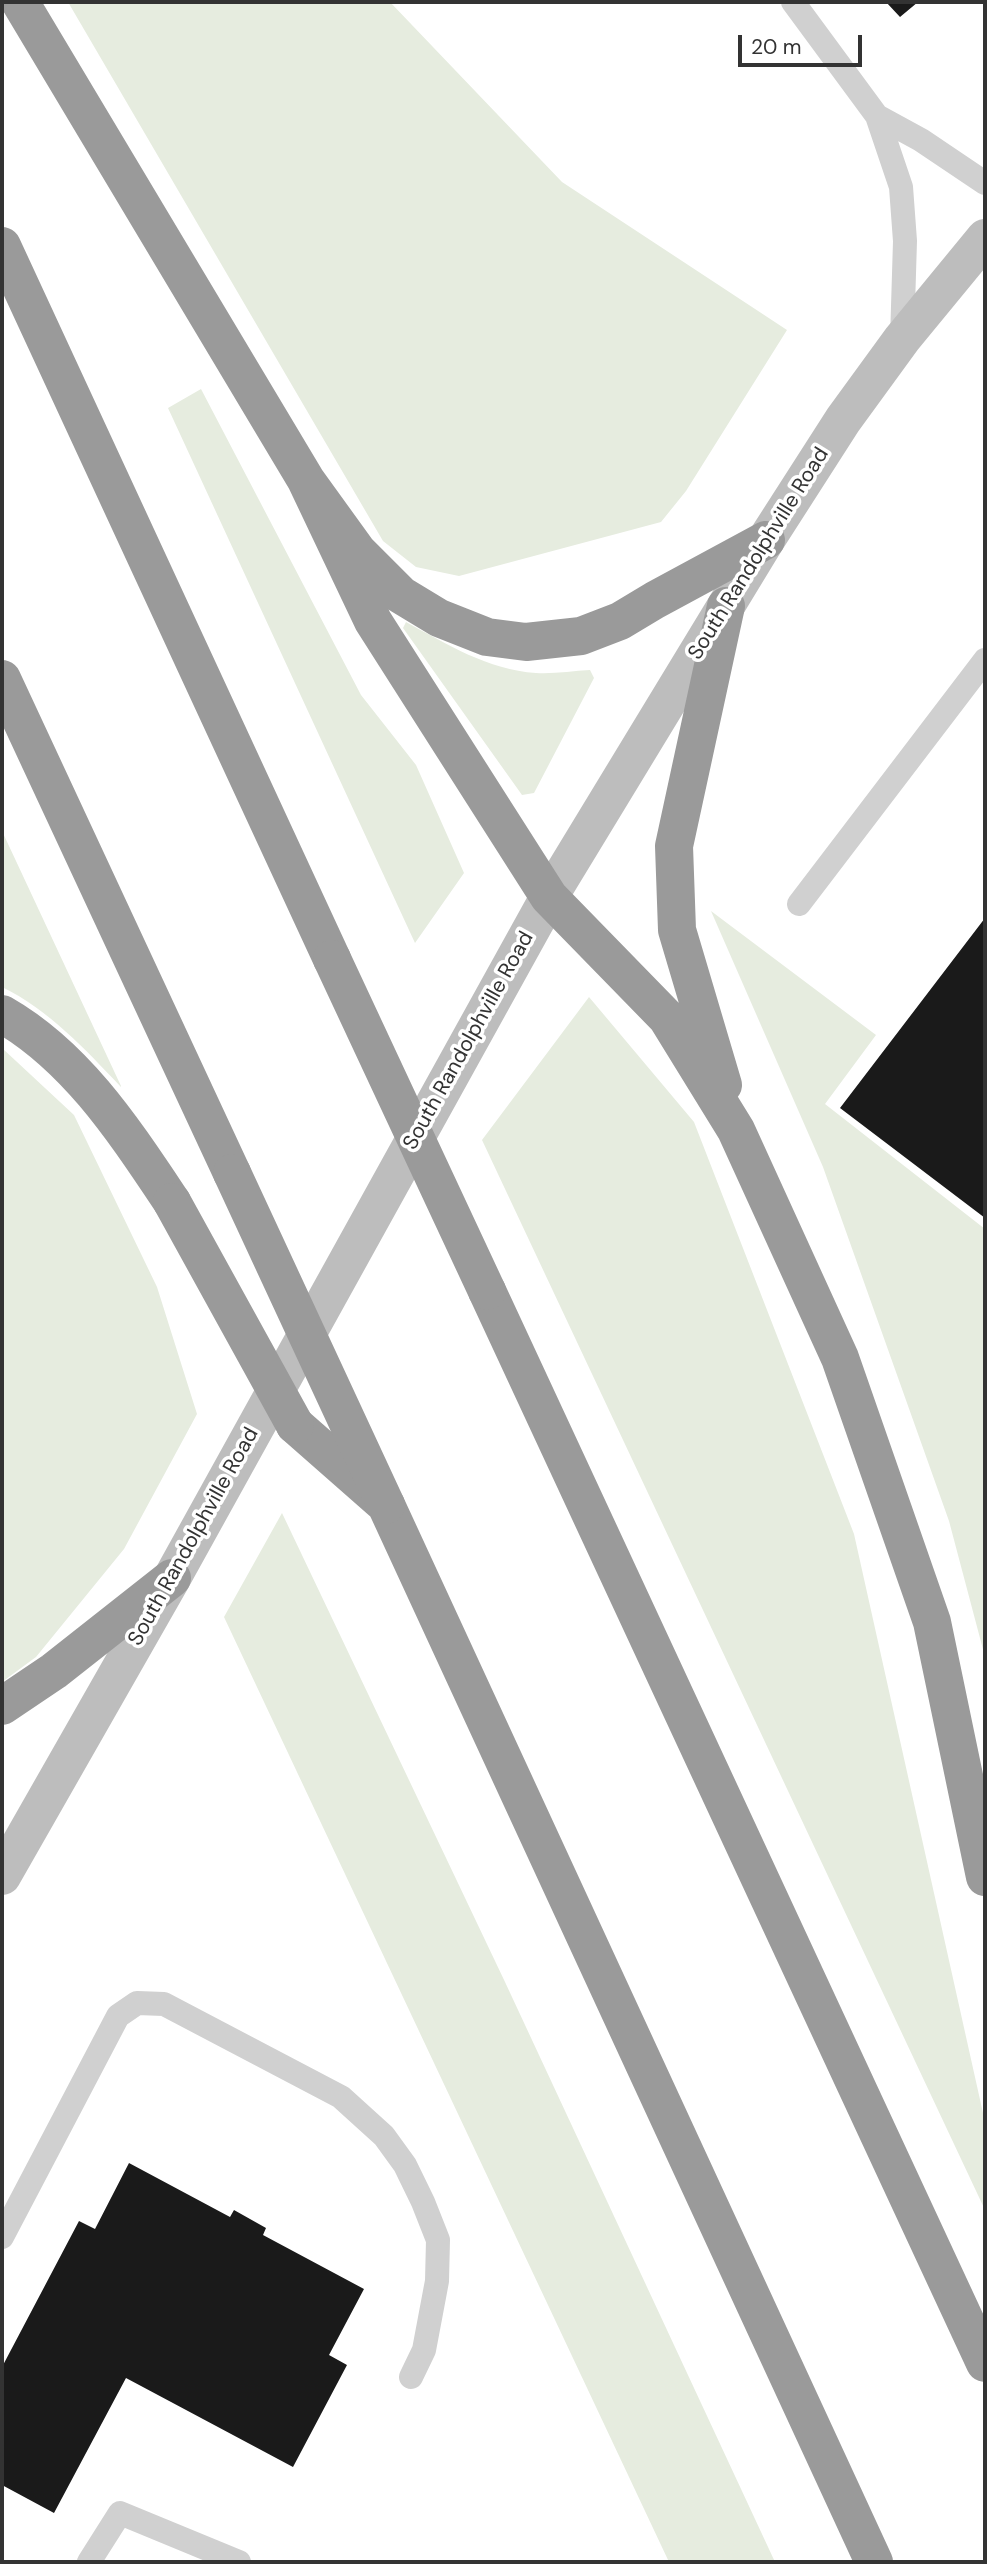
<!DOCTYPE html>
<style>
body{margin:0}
#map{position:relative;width:987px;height:2564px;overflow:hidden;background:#fff;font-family:"DM Sans",sans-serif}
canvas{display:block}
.frame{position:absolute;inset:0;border:4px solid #333;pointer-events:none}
.scale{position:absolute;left:738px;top:35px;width:124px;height:32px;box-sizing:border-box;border:4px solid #333;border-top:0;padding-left:9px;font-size:21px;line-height:24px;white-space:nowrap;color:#333;-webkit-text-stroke:5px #fff;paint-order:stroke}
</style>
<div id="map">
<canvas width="987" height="2564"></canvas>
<div class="frame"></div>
<div class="scale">20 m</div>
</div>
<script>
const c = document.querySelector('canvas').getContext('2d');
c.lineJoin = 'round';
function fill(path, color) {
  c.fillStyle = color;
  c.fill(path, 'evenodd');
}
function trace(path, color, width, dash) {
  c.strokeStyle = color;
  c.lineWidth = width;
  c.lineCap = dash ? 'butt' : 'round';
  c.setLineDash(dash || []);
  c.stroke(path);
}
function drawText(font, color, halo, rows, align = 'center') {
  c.font = font + ' "DM Sans",sans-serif';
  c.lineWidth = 7;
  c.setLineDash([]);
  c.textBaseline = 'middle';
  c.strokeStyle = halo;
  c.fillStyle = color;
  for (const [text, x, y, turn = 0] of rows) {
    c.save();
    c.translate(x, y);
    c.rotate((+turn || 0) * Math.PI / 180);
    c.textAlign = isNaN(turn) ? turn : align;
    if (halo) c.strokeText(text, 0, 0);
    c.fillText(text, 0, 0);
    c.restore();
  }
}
fill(new Path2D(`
 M 68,2 L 390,2 L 562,182 L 787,330 L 686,491 L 661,522 L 459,576 L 416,567 L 383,541 Z
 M 201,389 L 361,695 L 416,765 L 464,873 L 415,943 L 168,408 Z
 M 406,622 C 447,644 488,670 536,673 C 554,674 572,671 590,670 L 594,678 L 534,793 L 522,795 L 403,628 Z
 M 2,831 L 121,1086 L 121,1087 C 85,1049 49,1010 2,987 Z
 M 711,911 L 876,1035 L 825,1104 L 985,1229 L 985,1657 L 949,1521 L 823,1167 Z
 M 589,997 L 694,1122 L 854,1534 L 985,2122 L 985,2210 L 482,1140 Z
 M 2,1048 L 74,1115 L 157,1287 L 197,1414 L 124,1549 L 36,1657 L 2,1682 Z
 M 282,1513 L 505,1982 L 775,2562 L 669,2562 L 224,1617 Z`), '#e6ecdf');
fill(new Path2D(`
 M 886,2 L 918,2 L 900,17 Z
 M 985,918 L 985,1218 L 840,1108 Z
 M 129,2163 L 230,2217 L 234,2210 L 266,2228 L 263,2235 L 364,2289 L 329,2355 L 347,2365 L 293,2467 L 126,2378 L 54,2513 L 2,2485 L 2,2367 L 79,2221 L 95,2229 Z`), '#1a1a1a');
trace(new Path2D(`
 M 793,2 L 877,116 L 901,187 L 905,241 L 902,339
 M 877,116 L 921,140 L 985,183
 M 799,904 L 985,660
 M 2,2237 L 118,2016 L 137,2003 L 164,2004 L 341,2097 L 384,2136 L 405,2165 L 423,2202 L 438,2240 L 437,2281 L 424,2350 L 411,2377
 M 89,2562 L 120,2513 L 239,2562`), '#d0d0d0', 24);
trace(new Path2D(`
 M 2,1876 L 172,1578 L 549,897 L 766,540 L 843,420 L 902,339 L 985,238`), '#bdbdbd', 38);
trace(new Path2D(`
 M 20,2 L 306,480 L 358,552 L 401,595 L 439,618 L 487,637 L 526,642 L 581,636 L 620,621 L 655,600 L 766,540
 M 2,246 L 332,959
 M 306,480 L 373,621 L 549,897 L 667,1018 L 736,1130 L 840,1358 L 932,1622 L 985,1877
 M 2,679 L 232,1173
 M 2,1014 C 77,1057 125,1132 172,1202
 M 723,1085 L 677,930 L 674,846 L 726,606
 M 487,1291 L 985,2363
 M 295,1425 L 386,1505 L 874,2562
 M 2,1706 L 54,1671 L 172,1578`), '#9a9a9a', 38);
trace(new Path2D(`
 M 332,959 L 487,1291
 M 232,1173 L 386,1505
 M 172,1202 L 295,1425`), '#9a9a9a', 38);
drawText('21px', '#333', '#fff', [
 ["South Randolphville Road",759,554,-58],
 ["South Randolphville Road",469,1041,-61],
 ["South Randolphville Road",194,1537,-61]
]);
</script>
